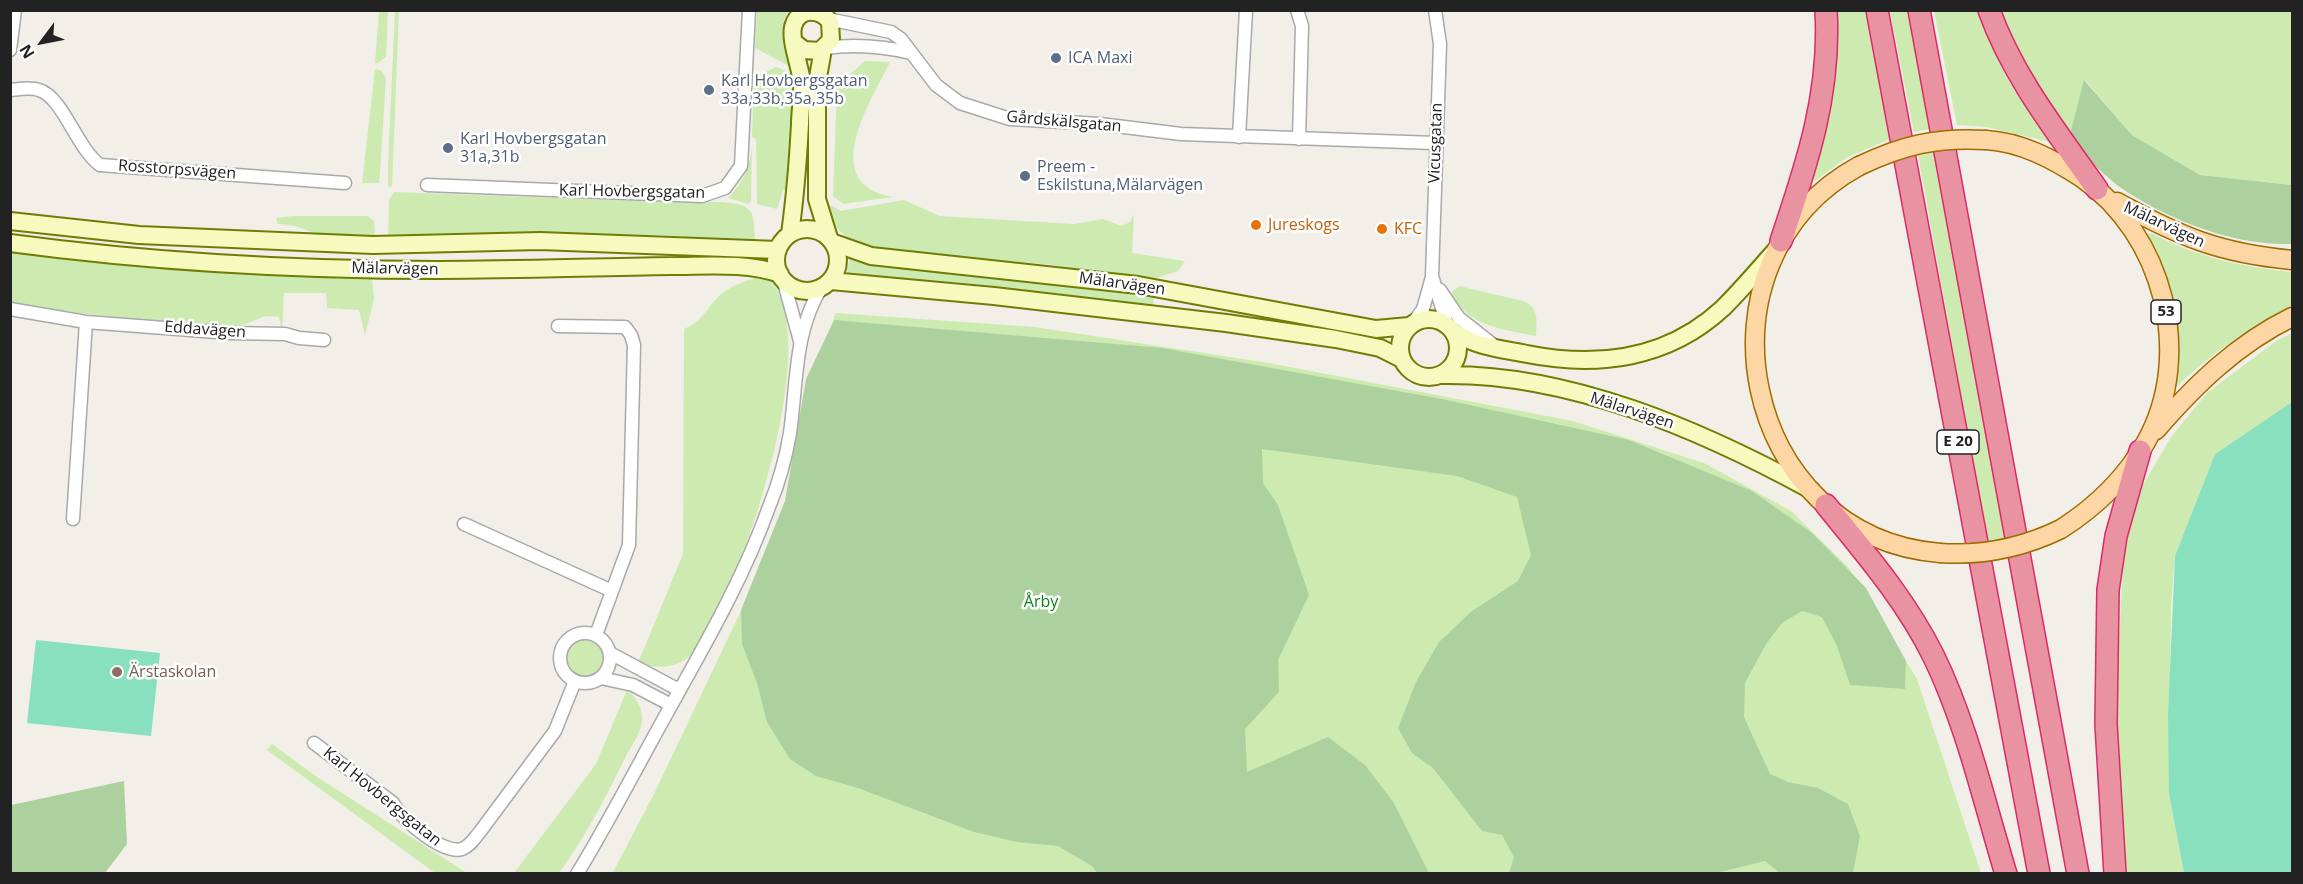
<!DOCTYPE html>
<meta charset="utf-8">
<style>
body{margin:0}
#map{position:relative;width:2303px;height:884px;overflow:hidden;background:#f2efe9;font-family:"Open Sans",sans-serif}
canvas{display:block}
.frame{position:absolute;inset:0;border:12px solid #222;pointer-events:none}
.north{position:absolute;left:12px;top:12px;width:60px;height:60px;-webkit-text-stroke:4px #fff;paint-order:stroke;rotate:238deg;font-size:16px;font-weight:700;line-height:24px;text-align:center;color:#222}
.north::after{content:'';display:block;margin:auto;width:21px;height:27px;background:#222;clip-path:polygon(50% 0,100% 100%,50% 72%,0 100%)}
</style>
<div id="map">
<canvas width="2303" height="884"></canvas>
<div class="frame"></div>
<div class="north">N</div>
</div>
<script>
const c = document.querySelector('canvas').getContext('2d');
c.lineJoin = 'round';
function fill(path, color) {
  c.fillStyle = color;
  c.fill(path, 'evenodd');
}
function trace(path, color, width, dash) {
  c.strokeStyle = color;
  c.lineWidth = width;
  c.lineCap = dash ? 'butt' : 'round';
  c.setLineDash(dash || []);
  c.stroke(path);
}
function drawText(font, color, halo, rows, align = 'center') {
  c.font = font + ' "Open Sans",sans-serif';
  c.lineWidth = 5;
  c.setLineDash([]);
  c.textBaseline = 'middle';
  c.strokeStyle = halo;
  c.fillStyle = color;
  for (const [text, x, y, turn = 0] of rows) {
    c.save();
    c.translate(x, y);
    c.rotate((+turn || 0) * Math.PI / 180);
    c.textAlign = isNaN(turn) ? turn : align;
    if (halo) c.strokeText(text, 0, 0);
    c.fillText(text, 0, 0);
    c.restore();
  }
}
fill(new Path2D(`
 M 379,11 L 388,11 L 386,57 L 378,63 L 375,63 Z
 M 395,11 L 399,11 L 392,187 L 388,186 L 388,164 Z
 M 757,11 L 789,11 C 775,31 786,47 793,68 L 755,48 Z
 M 1837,11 L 1865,11 L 1890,139 L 1846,158 L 1815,181 L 1813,178 C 1829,122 1840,68 1837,11 Z
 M 1890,11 L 1908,11 L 1930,129 L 1914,132 Z
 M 1934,11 L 1981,11 L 2003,71 L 2018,96 L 2051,140 L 2050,142 L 1987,127 L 1957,125 Z
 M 2002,11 L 2292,11 L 2292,185 L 2200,175 L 2132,135 L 2085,80 L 2069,138 L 2017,55 Z
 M 865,61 L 890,62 C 870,103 817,184 893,197 L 843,204 L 833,196 L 837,86 Z
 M 776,67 L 794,74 L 796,84 L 791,190 L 783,190 L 777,209 L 757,204 L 756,139 L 752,137 L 754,78 Z
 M 375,69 L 382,71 L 386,78 L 380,174 L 379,183 L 362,183 Z
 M 752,145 L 751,201 L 749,204 L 728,198 C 744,181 750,168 752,145 Z
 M 1937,152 L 2006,540 L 1988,543 L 1918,155 Z
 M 394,192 L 694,203 C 708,202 743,199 751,212 C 755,219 754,232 755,241 L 754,244 L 690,241 L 682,236 L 550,233 L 388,237 L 389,200 Z
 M 904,200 L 940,216 L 1074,224 L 1103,219 L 1122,226 L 1130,222 L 1134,214 L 1132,253 L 1185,261 L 1178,271 L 1147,281 L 1083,273 L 1054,265 L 886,250 C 851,242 837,238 824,202 L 841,211 Z
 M 293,216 L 368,216 L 374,221 L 375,236 L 318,234 L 294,226 L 278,224 L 276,218 Z
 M 2151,233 C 2196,257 2242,267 2292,272 L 2292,305 C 2249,327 2209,355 2174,389 C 2182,329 2175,288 2145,235 Z
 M 11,252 C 131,268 251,276 372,279 L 374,299 L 365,335 L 359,310 L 327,308 L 326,293 L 284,293 L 282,332 L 279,317 L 266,316 L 240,326 L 210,325 L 110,317 L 11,304 Z
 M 850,257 L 897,268 L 1010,277 L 1155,293 L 1153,306 L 846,277 Z
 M 765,276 C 820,317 764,501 742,555 C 729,589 710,621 693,653 C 678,669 658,669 638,663 L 683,554 L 684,329 C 703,321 707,307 721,294 C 732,285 751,278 765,276 Z
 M 1459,286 L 1523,301 C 1539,307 1537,321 1536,336 C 1506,330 1469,327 1453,296 L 1452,292 Z
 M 835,313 L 1035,327 L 1269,363 L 1573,421 L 1704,463 L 1791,511 L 1849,568 L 1917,679 L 1981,873 L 612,874 L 654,794 L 776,537 L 810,433 Z
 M 2292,333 L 2292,402 L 2215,454 L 2175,556 L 2171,606 L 2169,794 L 2184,873 L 2125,874 L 2115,718 L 2124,549 L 2143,485 L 2171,437 L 2207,393 L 2276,341 Z
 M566 658a19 19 0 1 1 38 0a19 19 0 1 1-38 0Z
 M 627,690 C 637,697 643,709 642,722 C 640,734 632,745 626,756 C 607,796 585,837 559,873 L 514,873 L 596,764 Z
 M 272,744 L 317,777 L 467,873 L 435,873 L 267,750 Z`), '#cdebb0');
fill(new Path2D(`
 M 2084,80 L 2132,135 L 2200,175 L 2292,185 L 2292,244 C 2236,246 2174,222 2127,192 C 2105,178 2087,157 2069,138 Z
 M 834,320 L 1162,348 L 1442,399 L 1629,440 L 1752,491 L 1812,533 L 1866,588 L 1906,661 L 1905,689 L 1850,685 L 1837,646 L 1822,617 L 1802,611 L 1782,623 L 1766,644 L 1745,683 L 1744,717 L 1770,774 L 1788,782 L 1818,788 L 1848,804 L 1860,836 L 1853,873 L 1780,873 L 1765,861 L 1716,873 L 1509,873 L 1514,857 L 1502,835 L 1482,831 L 1433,768 L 1412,753 L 1398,728 L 1416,682 L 1439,642 L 1472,611 L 1518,581 L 1531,555 L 1517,497 L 1457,476 L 1262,449 L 1263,483 L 1278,505 L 1309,595 L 1278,660 L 1279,692 L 1245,729 L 1247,772 L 1328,737 L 1365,765 L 1394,803 L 1429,873 L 1097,873 L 1092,866 L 1058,846 L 1017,842 L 974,832 L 858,788 L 816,776 L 790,759 L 767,722 L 757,683 L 742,644 L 741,610 L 785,501 L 806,379 Z
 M 124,781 L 127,844 L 105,873 L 11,873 L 11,805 Z`), '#add19e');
fill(new Path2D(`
 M 2292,402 L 2292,873 L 2184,873 L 2169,794 L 2168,715 L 2175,556 L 2215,454 Z
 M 36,640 L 160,653 L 151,736 L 27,723 Z`), '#88e0be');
const street = new Path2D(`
 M 1297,10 L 1302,26 L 1299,139
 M 1435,10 L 1440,44 L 1432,276 L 1447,324
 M 828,19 L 891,32 L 901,39 L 936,85 L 960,103 L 1010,119 L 1100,124 L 1181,134 L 1435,143
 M 825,48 C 855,44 882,46 911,53
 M 10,50 L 15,10
 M 10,90 C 20,89 30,87 39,90 C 63,97 77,149 100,165 L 345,183
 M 1239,137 L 1246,10
 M 427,185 L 702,196 L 725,188 L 741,166 L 749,10
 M 783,279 L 800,341
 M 1440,290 L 1459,318 L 1492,344
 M 10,309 L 86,322 L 230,333 L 285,334 L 299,338 L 324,340
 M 1413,323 L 1423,309 L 1432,277
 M 558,326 L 625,327 L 631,335 L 634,345 L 629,545 L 596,635
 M 73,519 L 86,322
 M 464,524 L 612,591
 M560 658a25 25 0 1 1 50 0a25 25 0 1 1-50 0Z
 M 610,653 L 679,690
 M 601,678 L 633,685 L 671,705
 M 314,743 L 393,803 C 401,819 443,855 462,849 C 470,846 474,839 479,833 L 555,731 L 575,681
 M 577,874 C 613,815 643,755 677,695 C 711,634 745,574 769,507 C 778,485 786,457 790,433 C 797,384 794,332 821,288`);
const secondary = new Path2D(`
 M 823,49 L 817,83 L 817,199 L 829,238
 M 10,221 L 139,235 L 373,245 L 540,241 L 778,250
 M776 260a31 31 0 1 1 62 0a31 31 0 1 1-62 0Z
 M 790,234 C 795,198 798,161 800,124 C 800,111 803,96 802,83 C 801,68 788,37 794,24 C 800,7 821,9 830,22 L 831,40 L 820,51 L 804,50 L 795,43
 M 10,243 C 152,262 297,270 440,270 C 517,270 594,267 672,266 C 706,266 747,262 780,274
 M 834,243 L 871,256 L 1138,285 L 1376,329 L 1409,326
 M 831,281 L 994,296 L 1226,323 L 1336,339 L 1380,348 L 1402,359
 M1400 348a29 29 0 1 1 58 0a29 29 0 1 1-58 0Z
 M 1454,332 C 1476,347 1502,349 1527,354 C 1598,368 1668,359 1723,308 C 1741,290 1758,270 1775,251
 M 1440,375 C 1568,372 1701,430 1811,490`);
const primary = new Path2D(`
 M 1986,140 C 2021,142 2053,159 2082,178 C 2163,234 2195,354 2146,442 C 2125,479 2097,506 2061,529
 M 1859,166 C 1685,261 1741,537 1940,553
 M 2117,202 C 2181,237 2219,253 2292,260
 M 2156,430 C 2196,384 2237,344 2292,317`);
const highway = new Path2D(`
 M 1877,10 L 2039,874
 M 1919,10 L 2078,874
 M 1989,10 C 2013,77 2057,132 2097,189
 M 1781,241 C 1807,164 1831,93 1826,10
 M 1826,505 C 1865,553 1906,600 1934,657 C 1967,725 1984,802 2006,874
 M 2115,874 L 2106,724 L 2108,590 L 2116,536 L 2140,451`);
trace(street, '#a9a9a9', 15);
trace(secondary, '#707d05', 20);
trace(primary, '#a06b00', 21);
trace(highway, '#dc2a67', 24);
trace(street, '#fff', 12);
trace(secondary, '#f7fabf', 16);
trace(primary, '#fcd6a4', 18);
trace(highway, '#e892a2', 21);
const primaryBridge = new Path2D(`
 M 1859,166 C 1903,145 1937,137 1986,140
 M 1940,553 C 1984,556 2022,548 2061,529`);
trace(primaryBridge, '#a06b00', 21, []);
trace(primaryBridge, '#fcd6a4', 18);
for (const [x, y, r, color] of [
 [1056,58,6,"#5c6f8a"],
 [709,90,6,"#5c6f8a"],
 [448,148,6,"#5c6f8a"],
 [1025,176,6,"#5c6f8a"],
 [1256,225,6,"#e8710a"],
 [1382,229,6,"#e8710a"],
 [117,672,6,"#8d6e63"]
]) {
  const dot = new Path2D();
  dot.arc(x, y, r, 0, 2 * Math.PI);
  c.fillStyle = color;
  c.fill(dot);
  trace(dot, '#fff', 2);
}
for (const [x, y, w] of [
 [2166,312,30],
 [1958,442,42]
]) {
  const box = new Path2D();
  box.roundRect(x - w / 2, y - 12, w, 24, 4.5);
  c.fillStyle = '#fff';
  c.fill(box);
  trace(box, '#222', 1.5);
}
drawText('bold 15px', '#222', null, [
 ["53",2166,312],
 ["E 20",1958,442]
]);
drawText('16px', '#4e5e75', '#fff', [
 ["ICA Maxi",1068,58],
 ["Karl Hovbergsgatan",721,81],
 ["33a,33b,35a,35b",721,99],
 ["Karl Hovbergsgatan",460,139],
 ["31a,31b",460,157],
 ["Preem -",1037,167],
 ["Eskilstuna,Mälarvägen",1037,185]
], 'left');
drawText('16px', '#222', '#fff', [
 ["Gårdskälsgatan",1064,122,5],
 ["Vicusgatan",1436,143,-88],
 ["Rosstorpsvägen",177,170,4],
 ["Karl Hovbergsgatan",632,192,1],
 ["Mälarvägen",2164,225,25],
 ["Mälarvägen",395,269,1],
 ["Mälarvägen",1122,284,8],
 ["Eddavägen",205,330,4],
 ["Mälarvägen",1632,411,18],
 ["Karl Hovbergsgatan",382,797,39]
]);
drawText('16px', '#c56008', '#fff', [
 ["Jureskogs",1268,225],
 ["KFC",1394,229]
], 'left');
drawText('16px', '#0c8416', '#fff', [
 ["Årby",1041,602]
]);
drawText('16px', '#785e54', '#fff', [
 ["Ärstaskolan",129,672]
], 'left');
</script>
